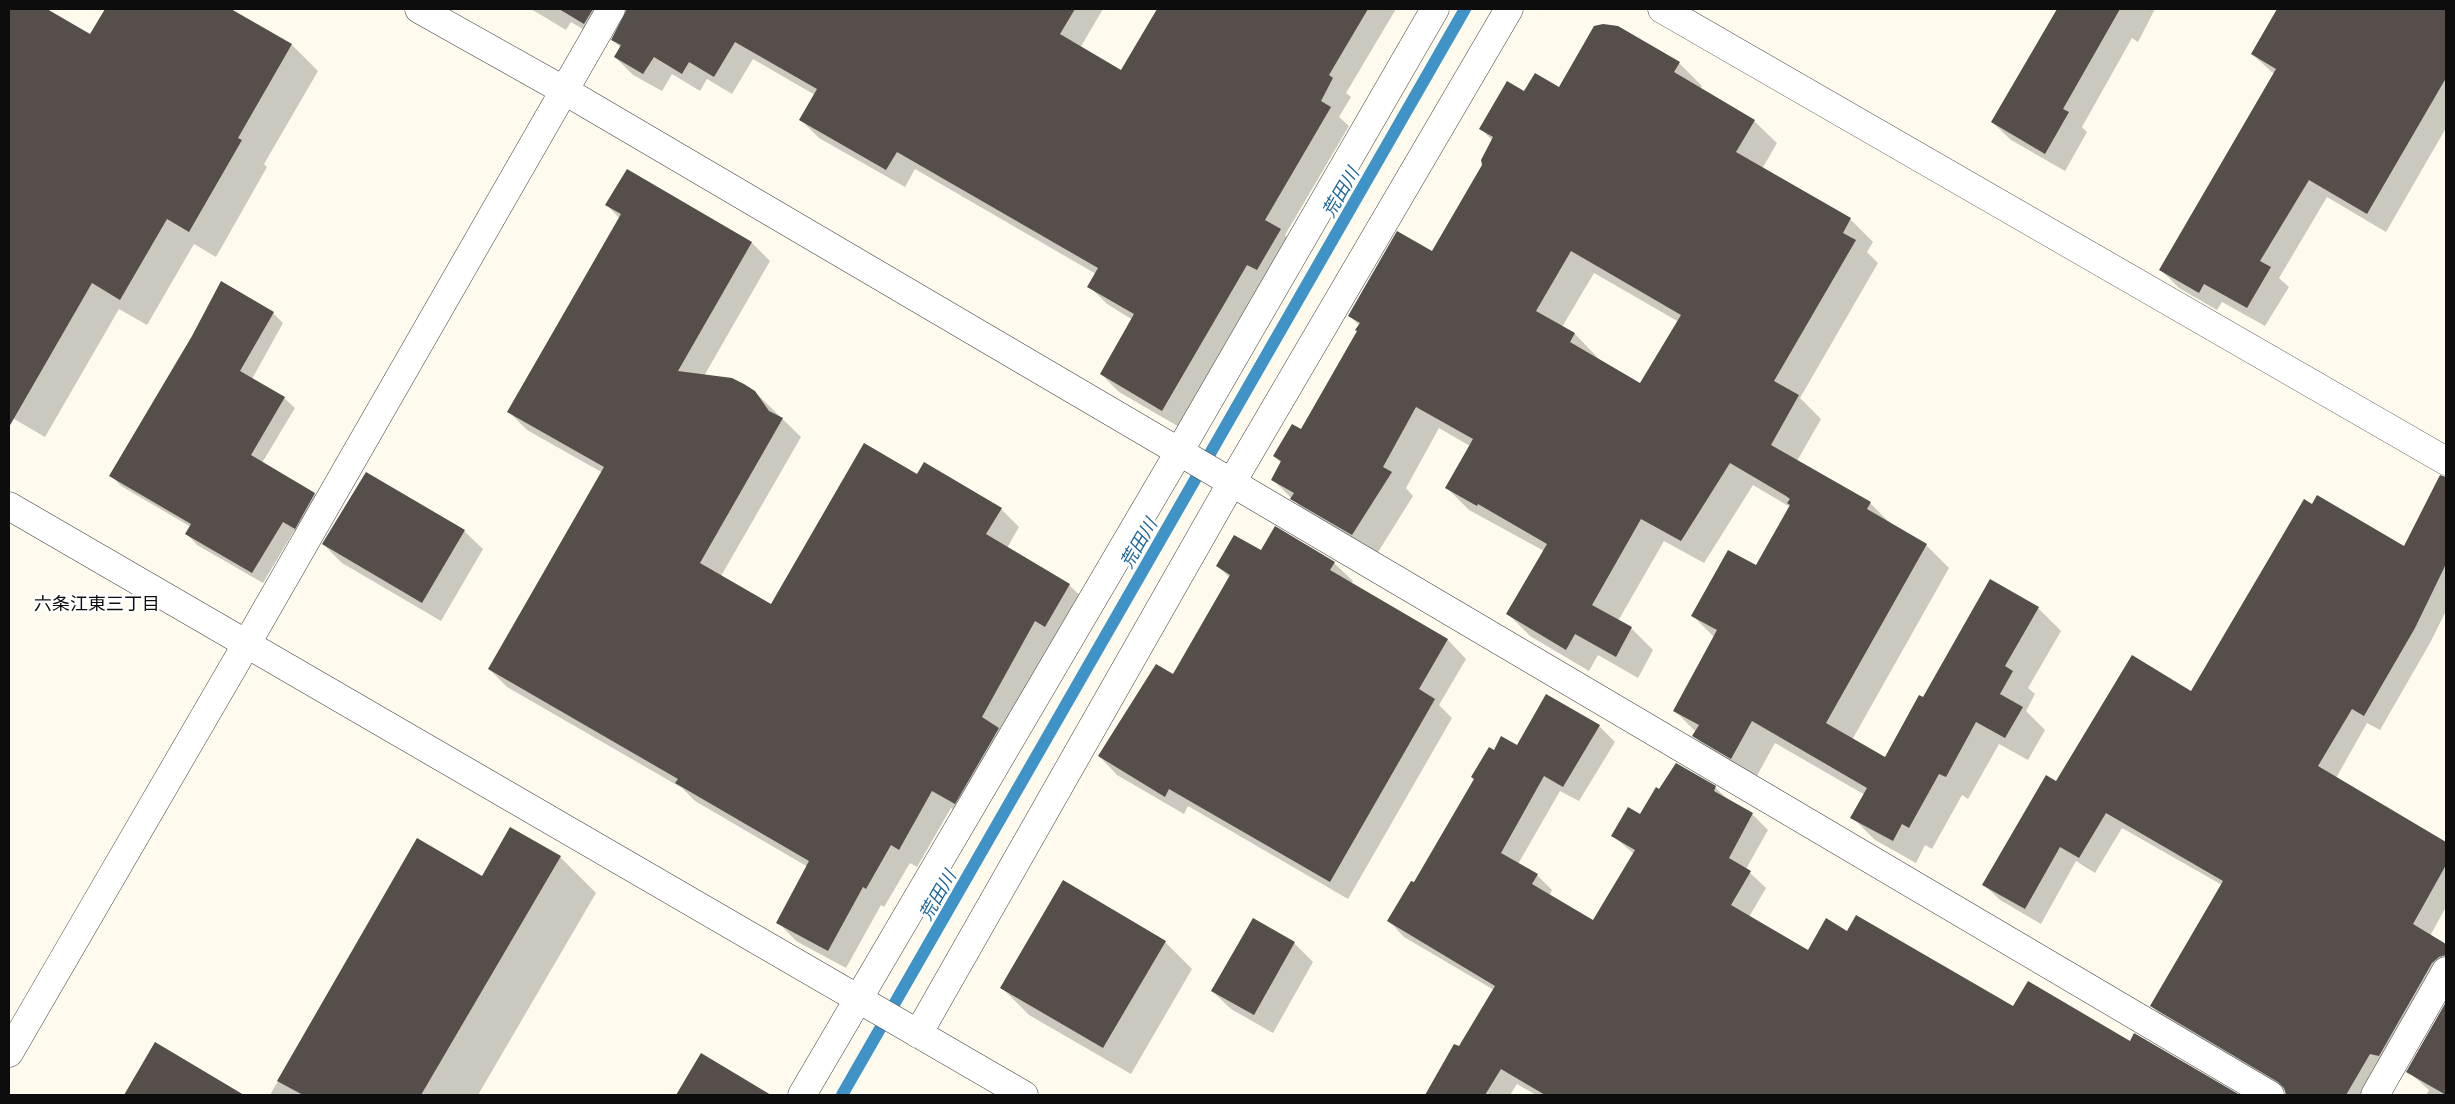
<!DOCTYPE html>
<meta charset="utf-8">
<style>
body{margin:0}
#map{position:relative;width:2455px;height:1104px;overflow:hidden;background:#fefbee;font-family:Georgia,serif}
canvas{display:block}
.frame{position:absolute;inset:0;border:10px solid #0d0d0d;pointer-events:none}
</style>
<div id="map">
<canvas width="2455" height="1104"></canvas>
<div class="frame"></div>
</div>
<script>
const c = document.querySelector('canvas').getContext('2d');
c.lineJoin = 'round';
function fill(path, color) {
  c.fillStyle = color;
  c.fill(path, 'evenodd');
}
function trace(path, color, width, dash) {
  c.strokeStyle = color;
  c.lineWidth = width;
  c.lineCap = dash ? 'butt' : 'round';
  c.setLineDash(dash || []);
  c.stroke(path);
}
function drawText(font, color, halo, rows, align = 'center') {
  c.font = font + ' Georgia,"Noto Sans JP",serif';
  c.lineWidth = 5;
  c.setLineDash([]);
  c.textBaseline = 'middle';
  c.strokeStyle = halo;
  c.fillStyle = color;
  for (const [text, x, y, turn = 0] of rows) {
    c.save();
    c.translate(x, y);
    c.rotate((+turn || 0) * Math.PI / 180);
    c.textAlign = isNaN(turn) ? turn : align;
    if (halo) c.strokeText(text, 0, 0);
    c.fillText(text, 0, 0);
    c.restore();
  }
}
fill(new Path2D(`
 M 9,9 L 44,9 L 91,35 L 106,9 L 229,9 L 292,45 L 318,71 L 264,164 L 267,167 L 216,257 L 194,244 L 147,325 L 119,309 L 45,437 L 9,416 Z
 M 531,9 L 1103,9 L 1080,48 L 1122,72 L 1158,9 L 1396,9 L 1346,93 L 1351,97 L 1339,117 L 1349,126 L 1285,235 L 1298,248 L 1181,428 L 1119,392 L 1101,374 L 1133,320 L 1107,304 L 1089,286 L 1096,274 L 915,169 L 905,187 L 819,138 L 801,120 L 815,95 L 753,59 L 732,94 L 707,79 L 700,91 L 672,74 L 662,91 L 633,75 L 615,57 L 621,48 L 613,40 L 627,12 L 621,13 L 603,41 L 571,22 L 566,30 Z
 M 2058,9 L 2155,9 L 2138,42 L 2132,38 L 2082,127 L 2087,132 L 2065,171 L 2011,140 L 1992,122 Z
 M 2281,9 L 2446,9 L 2446,128 L 2386,232 L 2327,197 L 2279,278 L 2289,287 L 2265,326 L 2222,302 L 2217,310 L 2179,288 L 2161,270 L 2274,74 L 2252,54 Z
 M 1679,63 L 1702,86 L 1700,89 L 1754,121 L 1777,143 L 1762,169 L 1850,219 L 1873,242 L 1867,252 L 1878,263 L 1800,398 L 1821,419 L 1797,461 L 1870,503 L 1891,524 L 1926,545 L 1949,568 L 1852,740 L 1885,759 L 1923,698 L 1990,580 L 2038,608 L 2061,631 L 2028,688 L 2035,694 L 2026,711 L 2045,730 L 2028,760 L 1999,744 L 1968,799 L 1962,795 L 1932,849 L 1925,845 L 1916,863 L 1875,840 L 1852,817 L 1865,795 L 1775,743 L 1754,781 L 1716,758 L 1694,736 L 1696,732 L 1674,710 L 1714,637 L 1692,615 L 1756,566 L 1790,507 L 1753,485 L 1704,563 L 1664,541 L 1618,621 L 1631,628 L 1653,650 L 1638,678 L 1598,655 L 1589,671 L 1530,636 L 1508,614 L 1544,551 L 1469,510 L 1446,487 L 1470,446 L 1439,428 L 1406,488 L 1413,496 L 1375,557 L 1315,521 L 1273,480 L 1282,464 L 1274,456 L 1301,430 L 1358,331 L 1360,326 L 1349,315 L 1432,253 L 1483,165 L 1493,141 L 1481,129 L 1524,93 L 1559,89 ZM 1594,273 L 1679,322 L 1640,385 L 1596,359 L 1597,357 L 1575,334 L 1562,327 Z
 M 627,171 L 752,243 L 770,261 L 704,376 L 755,392 L 801,437 L 721,576 L 771,606 L 918,476 L 1001,509 L 1019,527 L 1007,548 L 1069,585 L 1088,603 L 1064,644 L 1054,638 L 1002,732 L 973,821 L 951,808 L 917,867 L 910,863 L 884,907 L 881,905 L 846,968 L 796,941 L 778,922 L 808,867 L 695,801 L 682,788 L 507,687 L 489,669 L 603,473 L 527,430 L 509,412 L 620,219 L 607,205 Z
 M 273,313 L 283,323 L 252,379 L 284,398 L 295,408 L 262,463 L 315,494 L 325,504 L 306,538 L 294,531 L 263,583 L 197,545 L 187,534 L 191,527 L 121,486 L 111,475 Z
 M 2428,502 L 2446,511 L 2446,611 L 2430,643 L 2380,730 L 2367,723 L 2336,778 L 2446,843 L 2446,907 L 2430,936 L 2446,948 L 2446,984 L 2370,1095 L 2287,1095 L 2286,1091 L 2167,1021 L 2152,1006 L 2222,885 L 2122,828 L 2095,873 L 2076,861 L 2041,924 L 2000,900 L 1984,885 L 2056,783 L 2404,548 Z
 M 464,531 L 483,549 L 441,621 L 342,563 L 323,544 Z
 M 1261,552 L 1334,563 L 1353,581 L 1351,584 L 1448,640 L 1466,659 L 1439,705 L 1452,718 L 1348,899 L 1188,806 L 1184,814 L 1117,775 L 1099,756 L 1174,675 L 1230,578 L 1218,566 Z
 M 1599,726 L 1615,742 L 1579,801 L 1560,791 L 1518,864 L 1537,875 L 1552,890 L 1549,896 L 1593,922 L 1634,854 L 1612,835 L 1640,815 L 1660,791 L 1715,787 L 1729,801 L 1752,814 L 1768,830 L 1746,869 L 1766,888 L 1749,917 L 1808,952 L 1848,932 L 2014,1008 L 2130,1042 L 2135,1035 L 2237,1095 L 1536,1095 L 1517,1084 L 1510,1095 L 1426,1095 L 1455,1045 L 1460,1048 L 1494,990 L 1404,937 L 1389,921 L 1415,884 L 1494,752 Z
 M 417,840 L 483,878 L 560,857 L 596,893 L 478,1095 L 270,1095 Z
 M 1165,942 L 1192,969 L 1131,1074 L 1029,1015 L 1002,988 Z
 M 1294,943 L 1313,962 L 1273,1033 L 1231,1009 L 1212,991 Z
 M 2446,1003 L 2446,1095 L 2426,1095 L 2429,1090 L 2408,1071 Z
 M 155,1044 L 242,1095 L 125,1095 Z
 M 701,1055 L 747,1082 L 760,1095 L 677,1095 Z`), '#0003');
trace(new Path2D(`
 M 842,1095 L 1465,9`), '#4093c7', 12);
fill(new Path2D(`
 M 9,9 L 47,9 L 90,34 L 105,9 L 231,9 L 292,44 L 238,138 L 242,140 L 189,232 L 167,219 L 120,300 L 92,283 L 9,427 Z
 M 559,9 L 593,9 L 584,24 Z
 M 627,9 L 1075,9 L 1060,34 L 1121,70 L 1157,9 L 1368,9 L 1329,75 L 1333,78 L 1321,101 L 1331,107 L 1265,220 L 1281,229 L 1257,270 L 1247,265 L 1162,411 L 1100,374 L 1134,314 L 1087,287 L 1098,268 L 897,152 L 886,170 L 799,120 L 817,89 L 735,42 L 714,77 L 689,62 L 682,74 L 654,57 L 643,74 L 614,57 L 621,45 L 611,40 Z
 M 2057,9 L 2120,9 L 2063,109 L 2069,112 L 2045,154 L 1991,122 Z
 M 2277,9 L 2446,9 L 2446,78 L 2367,214 L 2309,180 L 2260,261 L 2271,267 L 2247,308 L 2204,284 L 2199,293 L 2159,270 L 2276,69 L 2251,54 Z
 M 1603,24 L 1618,26 L 1680,62 L 1674,72 L 1755,120 L 1736,152 L 1851,218 L 1843,233 L 1856,240 L 1774,381 L 1799,395 L 1771,445 L 1871,502 L 1867,509 L 1927,544 L 1826,723 L 1885,757 L 1919,695 L 1923,697 L 1990,579 L 2039,607 L 2005,666 L 2013,671 L 2000,694 L 2023,707 L 2005,738 L 1976,722 L 1946,777 L 1939,774 L 1909,828 L 1902,824 L 1893,841 L 1850,818 L 1867,788 L 1752,721 L 1731,759 L 1692,736 L 1699,725 L 1673,711 L 1717,630 L 1691,616 L 1728,550 L 1756,565 L 1790,505 L 1787,503 L 1790,499 L 1786,496 L 1730,463 L 1681,541 L 1641,519 L 1592,605 L 1632,627 L 1616,657 L 1575,634 L 1566,650 L 1506,614 L 1547,544 L 1478,504 L 1477,506 L 1445,488 L 1473,439 L 1416,407 L 1383,467 L 1392,472 L 1352,535 L 1290,499 L 1294,493 L 1271,480 L 1281,461 L 1273,456 L 1292,424 L 1301,429 L 1357,331 L 1355,330 L 1360,323 L 1348,316 L 1397,231 L 1432,251 L 1482,165 L 1481,160 L 1493,137 L 1479,129 L 1507,81 L 1524,91 L 1535,73 L 1559,87 L 1594,26 ZM 1571,251 L 1681,315 L 1640,383 L 1570,342 L 1575,333 L 1536,311 Z
 M 627,169 L 752,242 L 678,371 L 732,378 L 744,384 L 755,391 L 769,411 L 783,418 L 700,563 L 771,604 L 864,443 L 917,474 L 924,462 L 1002,508 L 986,534 L 1070,584 L 1045,627 L 1035,621 L 982,717 L 999,728 L 955,804 L 932,791 L 899,850 L 891,845 L 866,889 L 863,887 L 828,951 L 776,923 L 809,861 L 675,783 L 678,779 L 488,669 L 604,467 L 507,412 L 621,214 L 605,205 Z
 M 221,281 L 274,312 L 240,371 L 285,397 L 251,455 L 315,493 L 295,529 L 283,522 L 252,573 L 185,534 L 191,524 L 109,476 L 192,336 Z
 M 366,472 L 465,530 L 422,603 L 322,544 Z
 M 2440,475 L 2446,477 L 2446,564 L 2415,628 L 2364,716 L 2352,709 L 2318,766 L 2446,842 L 2446,865 L 2413,924 L 2446,944 L 2446,955 L 2439,957 L 2432,963 L 2379,1056 L 2370,1054 L 2346,1095 L 2286,1095 L 2284,1088 L 2278,1082 L 2150,1006 L 2223,881 L 2106,813 L 2079,858 L 2060,847 L 2025,909 L 1982,885 L 2046,775 L 2056,781 L 2132,655 L 2191,691 L 2304,499 L 2312,504 L 2317,495 L 2404,546 Z
 M 1275,526 L 1335,562 L 1330,570 L 1448,639 L 1419,689 L 1435,699 L 1330,882 L 1169,789 L 1165,797 L 1098,756 L 1156,664 L 1173,674 L 1230,575 L 1216,566 L 1234,535 L 1261,550 Z
 M 1546,694 L 1600,725 L 1563,787 L 1544,776 L 1501,853 L 1538,874 L 1532,884 L 1593,920 L 1635,850 L 1611,836 L 1628,807 L 1640,814 L 1656,787 L 1659,789 L 1676,763 L 1716,786 L 1714,791 L 1753,813 L 1729,858 L 1751,871 L 1731,905 L 1808,950 L 1826,918 L 1847,931 L 1856,915 L 2013,1006 L 2028,981 L 2130,1041 L 2134,1033 L 2240,1095 L 1545,1095 L 1501,1069 L 1485,1095 L 1425,1095 L 1454,1044 L 1459,1046 L 1495,986 L 1387,921 L 1411,881 L 1414,882 L 1474,779 L 1471,777 L 1489,747 L 1494,750 L 1501,736 L 1517,745 Z
 M 510,827 L 561,856 L 421,1095 L 303,1095 L 277,1081 L 417,838 L 482,876 Z
 M 1063,880 L 1166,941 L 1103,1048 L 1000,988 Z
 M 1253,918 L 1295,942 L 1254,1015 L 1211,991 Z
 M 2446,1002 L 2446,1095 L 2406,1072 Z
 M 155,1042 L 244,1095 L 124,1095 Z
 M 701,1053 L 771,1095 L 676,1095 Z`), '#554e4a');
const street = new Path2D(`
 M 419,9 L 565,91 L 1224,478 L 2270,1095
 M 1662,9 L 2446,461
 M 9,506 L 1024,1095
 M 918,1034 L 1232,482 L 1509,9
 M 9,1053 L 246,645 L 611,9
 M 802,1095 L 1179,452 L 1435,9
 M 2375,1095 L 2446,971`);
trace(street, '#404040', 29);
trace(street, '#fff', 28);
drawText('italic 18px', '#1c6599', '#fff', [
 ["荒田川",1340,192,-60],
 ["荒田川",1138,543,-60],
 ["荒田川",937,895,-60]
]);
drawText('18px', '#0d0d0d', '#fff', [
 ["六条江東三丁目",97,603]
]);
</script>
